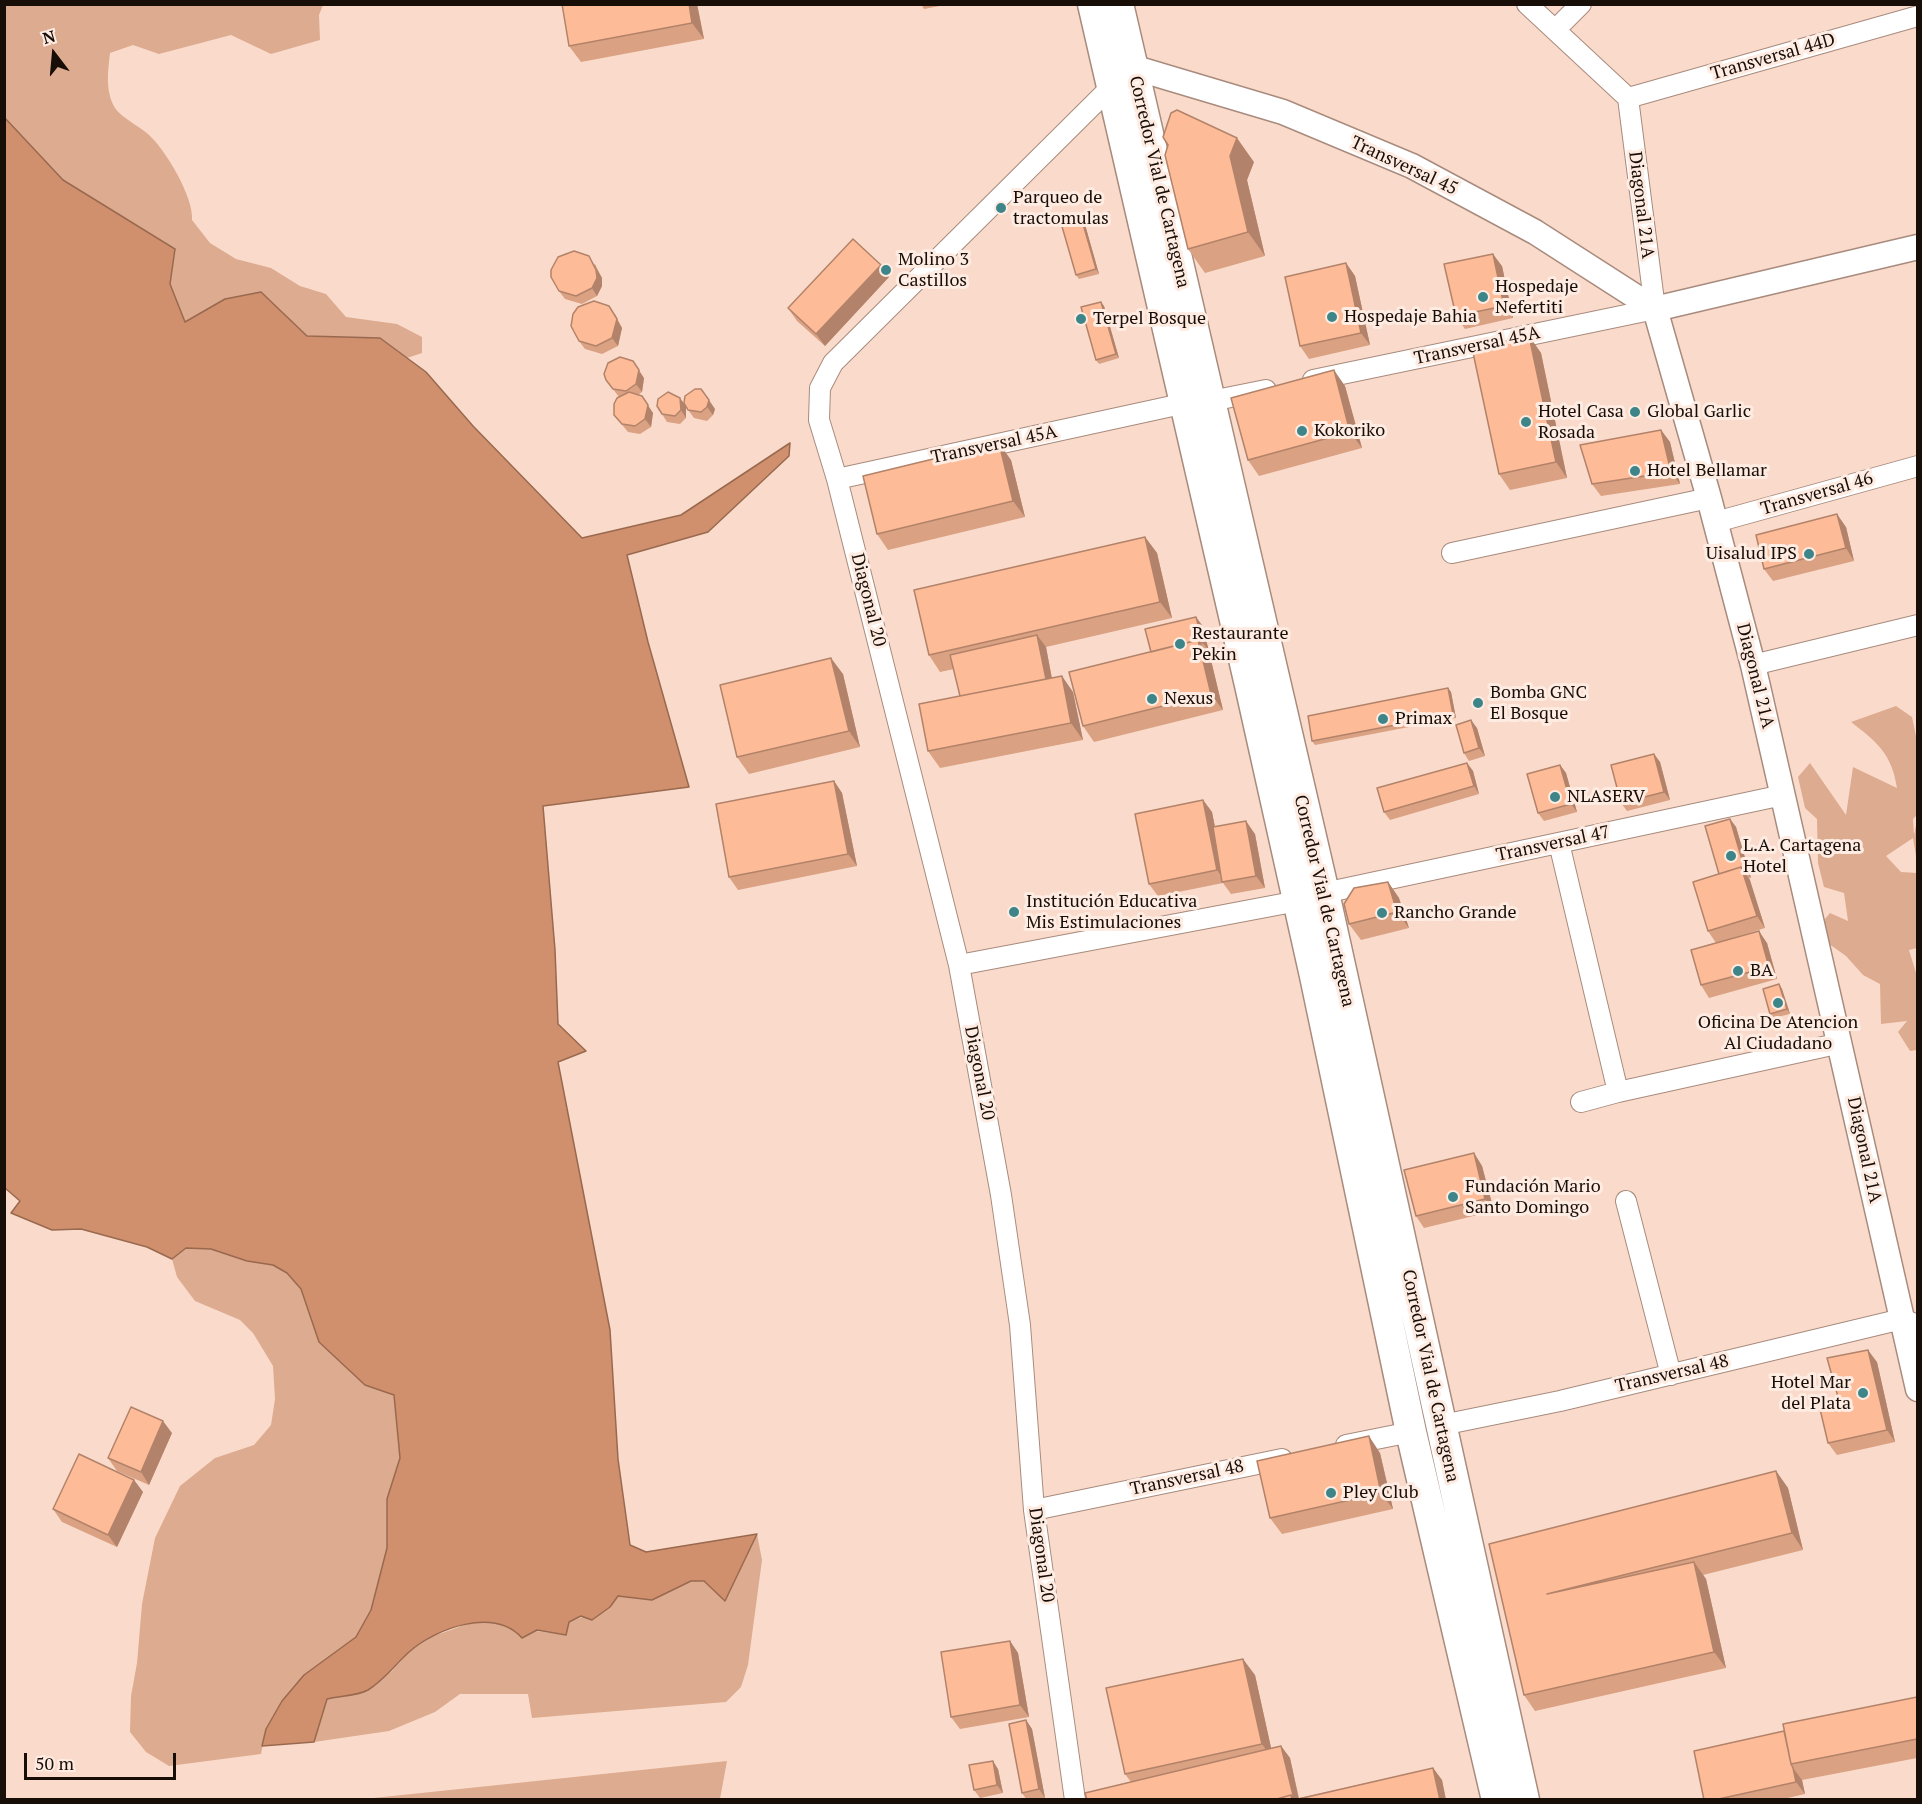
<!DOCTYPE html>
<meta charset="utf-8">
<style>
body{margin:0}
#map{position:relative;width:1922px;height:1804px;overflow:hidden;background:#fadbcb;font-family:"PT Serif",serif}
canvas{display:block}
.frame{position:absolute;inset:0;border:6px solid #180e08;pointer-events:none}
.north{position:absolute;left:24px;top:24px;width:60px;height:60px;-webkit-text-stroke:4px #feebe1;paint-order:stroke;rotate:344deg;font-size:16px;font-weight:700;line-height:24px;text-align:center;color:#180e08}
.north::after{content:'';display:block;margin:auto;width:21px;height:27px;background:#180e08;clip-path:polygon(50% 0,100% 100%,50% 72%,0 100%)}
.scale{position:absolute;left:24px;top:1753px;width:152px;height:27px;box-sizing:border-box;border:3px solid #180e08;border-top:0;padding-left:8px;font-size:18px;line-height:21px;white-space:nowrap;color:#180e08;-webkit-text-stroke:4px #feebe1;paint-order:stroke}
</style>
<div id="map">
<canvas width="1922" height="1804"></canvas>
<div class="frame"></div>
<div class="north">N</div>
<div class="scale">50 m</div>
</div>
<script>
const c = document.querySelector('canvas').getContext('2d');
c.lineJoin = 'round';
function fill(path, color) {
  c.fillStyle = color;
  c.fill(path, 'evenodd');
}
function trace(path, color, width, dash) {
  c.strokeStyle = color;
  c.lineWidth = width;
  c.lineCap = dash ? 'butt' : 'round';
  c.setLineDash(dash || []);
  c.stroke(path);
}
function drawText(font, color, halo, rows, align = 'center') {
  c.font = font + ' "PT Serif",serif';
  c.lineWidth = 6;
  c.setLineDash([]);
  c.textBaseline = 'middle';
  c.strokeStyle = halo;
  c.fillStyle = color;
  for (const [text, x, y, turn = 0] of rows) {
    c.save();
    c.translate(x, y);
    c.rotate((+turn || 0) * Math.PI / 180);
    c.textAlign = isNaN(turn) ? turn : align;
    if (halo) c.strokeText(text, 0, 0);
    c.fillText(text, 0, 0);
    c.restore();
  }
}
fill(new Path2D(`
 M 5,5 L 323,5 L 319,15 L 320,40 L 271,54 L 231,35 L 159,54 L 133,45 L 110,53 C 108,71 105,91 115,108 C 122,118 139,126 148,134 C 165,149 194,197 192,220 L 210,243 L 236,259 L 271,268 L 300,286 L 326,294 L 346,317 L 397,324 L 422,337 L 422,353 L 407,358 L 380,338 L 307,336 L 261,292 L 225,299 L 185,323 L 170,284 L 175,248 L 63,180 L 5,118 Z
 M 1896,706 L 1912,717 L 1918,746 L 1917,815 L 1913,819 L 1914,835 L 1917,821 L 1917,862 L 1913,838 L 1886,856 L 1901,872 L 1917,873 L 1917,948 L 1909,950 L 1917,976 L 1917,1050 L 1910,1051 L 1898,1032 L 1907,1021 L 1881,1024 L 1880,984 L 1863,975 L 1846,956 L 1825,941 L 1820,925 L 1830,913 L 1848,921 L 1844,893 L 1824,887 L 1818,863 L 1817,819 L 1805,808 L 1798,777 L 1810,763 L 1846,815 L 1853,767 L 1897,788 C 1892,754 1877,742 1851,722 Z
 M 186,1248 L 211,1249 L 247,1261 L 273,1265 L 287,1273 L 301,1289 L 319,1342 L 365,1385 L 394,1395 L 400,1458 L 387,1499 L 387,1548 L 371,1610 L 356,1637 L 304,1675 L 266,1729 L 261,1754 L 169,1766 L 146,1752 L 130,1732 L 131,1696 L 137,1663 L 142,1604 L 155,1538 L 180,1486 L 215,1458 L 254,1445 L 271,1425 L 275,1399 L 273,1366 L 253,1333 L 240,1320 L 195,1301 L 177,1277 L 172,1259 Z
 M 757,1534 L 762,1560 L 748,1665 L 741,1687 L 726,1702 L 532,1718 L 528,1694 L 460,1694 L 435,1712 L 389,1731 L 314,1742 L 327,1699 L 366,1691 L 392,1671 L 409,1652 L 431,1637 L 470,1623 L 499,1623 L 513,1628 L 566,1635 L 569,1622 L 610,1607 L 618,1596 L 652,1600 L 691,1581 L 704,1581 L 725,1601 Z
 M 727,1761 L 720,1799 L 364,1799 Z`), '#ddab90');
const water = new Path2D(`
 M 4,117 L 63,180 L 175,249 L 170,284 L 185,322 L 225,299 L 261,292 L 307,336 L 380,338 L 426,372 L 473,426 L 582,538 L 681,515 L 790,443 L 789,456 L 708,532 L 627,555 L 648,642 L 689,787 L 543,806 L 555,950 L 558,1024 L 586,1051 L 558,1062 L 610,1330 L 618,1459 L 630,1545 L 646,1552 L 757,1534 L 725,1601 L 704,1581 L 691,1581 L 652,1600 L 618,1596 L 610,1607 L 592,1620 L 581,1616 L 569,1622 L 566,1635 L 537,1630 L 522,1638 C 494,1607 436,1628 409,1652 C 395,1665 384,1680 368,1690 C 357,1696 339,1696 327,1699 L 314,1742 L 262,1746 L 266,1729 L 282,1701 L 304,1675 L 356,1637 L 371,1610 L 387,1548 L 387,1499 L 400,1458 L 394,1395 L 365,1385 L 319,1342 L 301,1289 L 287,1273 L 273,1265 L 247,1261 L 211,1249 L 186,1248 L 172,1259 L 147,1247 L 81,1229 L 52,1230 L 11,1213 L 20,1201 L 5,1188 Z`);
fill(water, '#d0906d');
trace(water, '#99694f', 1.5);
const minor = new Path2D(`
 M 1555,30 L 1581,4
 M 1628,98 L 1918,16
 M 1313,380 L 1655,309 L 1628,98 L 1527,4
 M 1211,401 L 1266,390
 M 837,479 L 1186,403
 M 1716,522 L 1918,466
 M 1452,553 L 1709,498
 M 1753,665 L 1918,625
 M 1559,843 L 1618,1092
 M 1324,893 L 1783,795
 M 959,965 L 1298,901
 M 1581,1102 L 1618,1092 L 1841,1043
 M 1626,1201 L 1671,1375
 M 1442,1425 L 1560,1401 L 1902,1319 L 1918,1325
 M 1346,1445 L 1411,1432
 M 1034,1510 L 1282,1459
 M 1075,1800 L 1034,1510 L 1020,1325 L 1001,1195 L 959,965 L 837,479 L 819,420 L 820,388 L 833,363 L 1112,86`);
const tertiary = new Path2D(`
 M 1132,67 L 1283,112 L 1412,166 L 1535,232 L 1655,309
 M 1655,309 L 1709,498 L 1753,665 L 1918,1389
 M 1655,309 L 1918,247`);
const primary = new Path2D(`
 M 1093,4 L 1250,685 L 1315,976 L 1411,1432 L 1497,1800
 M 1118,4 L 1324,893 L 1524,1800`);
trace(minor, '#a88b7d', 22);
trace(tertiary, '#a88b7d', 27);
trace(primary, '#a88b7d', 33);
trace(minor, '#fff', 20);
trace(tertiary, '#fff', 24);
trace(primary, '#fff', 30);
fill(new Path2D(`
 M 562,4 L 697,4 L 704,39 L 581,62 L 569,46 Z
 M 921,4 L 950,4 L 924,9 Z
 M 1254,162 L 1247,180 L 1265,256 L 1205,273 L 1188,249 Z
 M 1084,221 L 1099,274 L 1079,279 L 1076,275 Z
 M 1346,263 L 1355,276 L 1370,345 L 1309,359 L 1300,346 Z
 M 595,264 L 602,278 L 602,286 L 597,296 L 582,304 L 565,299 L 559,291 Z
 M 1502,266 L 1513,318 L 1465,329 L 1456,316 Z
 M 889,277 L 825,346 L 797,321 L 788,308 Z
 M 1104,306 L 1119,358 L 1099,364 L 1096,360 Z
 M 615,314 L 622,328 L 618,346 L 602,354 L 585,349 L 579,341 Z
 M 1529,336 L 1541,353 L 1567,478 L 1510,490 L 1499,474 Z
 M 644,378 L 642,392 L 638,395 L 653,413 L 651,427 L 640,434 L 628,432 L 614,415 L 619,397 L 606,380 Z
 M 1345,386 L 1362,448 L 1259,476 L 1248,460 Z
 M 684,403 L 715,409 L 713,415 L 707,421 L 694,418 L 686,407 L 686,418 L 680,424 L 667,422 L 662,414 Z
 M 1661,430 L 1670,442 L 1680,484 L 1601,496 L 1592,484 Z
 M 1011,460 L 1025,517 L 888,550 L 877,534 Z
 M 1846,527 L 1854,561 L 1773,581 L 1764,569 Z
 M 1145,537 L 1157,553 L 1172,618 L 1046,647 L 1052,678 L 1073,692 L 1083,740 L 940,768 L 928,751 L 960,696 L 954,669 L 940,672 L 929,655 Z
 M 1202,625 L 1209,651 L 1207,652 L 1210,656 L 1223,710 L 1094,742 L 1083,726 L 1151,652 Z
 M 843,674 L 860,747 L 749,774 L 737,757 Z
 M 1448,688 L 1451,692 L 1456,718 L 1315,745 L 1312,741 Z
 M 1477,728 L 1485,756 L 1469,761 L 1464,753 Z
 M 1654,754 L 1660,762 L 1670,800 L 1627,811 L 1621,803 Z
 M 1467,763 L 1473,771 L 1479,794 L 1390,820 L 1384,812 Z
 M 1560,765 L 1566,773 L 1577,812 L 1544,821 L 1538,813 Z
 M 834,781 L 842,793 L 857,866 L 738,890 L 729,877 Z
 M 1203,800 L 1212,812 L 1215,827 L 1255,834 L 1265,888 L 1231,894 L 1223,883 L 1158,896 L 1149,884 Z
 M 1730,819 L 1736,827 L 1751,878 L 1749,878 L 1765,928 L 1733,938 L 1767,943 L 1777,979 L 1709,998 L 1701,985 L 1716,943 L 1708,931 Z
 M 1388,882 L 1399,898 L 1409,928 L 1361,940 L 1349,924 Z
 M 1779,984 L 1782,989 L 1790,1014 L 1773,1018 L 1770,1014 Z
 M 1474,1153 L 1482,1166 L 1494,1211 L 1424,1228 L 1416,1216 Z
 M 1877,1362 L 1895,1442 L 1837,1455 L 1828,1443 L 1840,1404 Z
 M 172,1433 L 149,1485 L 117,1471 L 108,1458 Z
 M 1380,1453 L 1393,1509 L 1282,1534 L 1270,1518 Z
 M 1776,1471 L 1788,1488 L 1803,1550 L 1703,1575 L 1706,1579 L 1726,1668 L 1535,1711 L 1524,1695 L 1489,1544 Z
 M 134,1480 L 143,1492 L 117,1547 L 62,1522 L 53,1509 Z
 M 1010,1641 L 1018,1653 L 1029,1717 L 960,1729 L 951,1717 Z
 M 1255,1675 L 1271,1748 L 1281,1746 L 1290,1758 L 1299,1798 L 1433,1768 L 1442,1780 L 1446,1800 L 1087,1800 L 1131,1782 L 1125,1774 Z
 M 1917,1697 L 1917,1758 L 1802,1780 L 1805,1794 L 1779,1800 L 1704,1800 L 1784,1731 Z
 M 1026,1720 L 1032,1729 L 1045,1798 L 1035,1800 L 1027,1800 L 1022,1793 Z
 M 998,1769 L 1003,1793 L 980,1798 L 974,1790 Z`), '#daa182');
fill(new Path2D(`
 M 689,4 L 697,4 L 704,39 L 692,23 Z
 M 1237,138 L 1254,162 L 1247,180 L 1265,256 L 1248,232 L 1230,156 Z
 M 1081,217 L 1084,221 L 1099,274 L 1096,269 Z
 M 1493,254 L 1502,266 L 1513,318 L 1504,306 Z
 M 589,256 L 602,278 L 602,286 L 597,296 L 592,288 Z
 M 1346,263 L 1355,276 L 1370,345 L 1361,333 Z
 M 881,265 L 889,277 L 825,346 L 816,334 Z
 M 1101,302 L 1104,306 L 1119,358 L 1116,354 Z
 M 609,306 L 622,328 L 618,346 L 612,338 Z
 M 1529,336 L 1541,353 L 1567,478 L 1556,462 Z
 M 633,361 L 644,378 L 642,392 L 636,384 Z
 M 1334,370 L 1345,386 L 1362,448 L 1350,432 Z
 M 642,396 L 653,413 L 651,427 L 645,419 Z
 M 680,398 L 686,406 L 686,418 L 681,410 Z
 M 709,400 L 715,409 L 713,415 L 707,407 Z
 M 1661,430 L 1670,442 L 1680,484 L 1671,472 Z
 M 999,443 L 1011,460 L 1025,517 L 1013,501 Z
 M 1837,514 L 1846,527 L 1854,561 L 1846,548 Z
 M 1145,537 L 1157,553 L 1172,618 L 1160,602 Z
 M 1196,617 L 1202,625 L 1209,651 L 1203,643 Z
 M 1037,635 L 1046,647 L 1055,696 L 1046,684 Z
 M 1198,640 L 1210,656 L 1223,710 L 1211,694 Z
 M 831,658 L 843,674 L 860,747 L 849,731 Z
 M 1062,676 L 1073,692 L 1083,740 L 1071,723 Z
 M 1448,688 L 1451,692 L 1456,718 L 1453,714 Z
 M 1471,720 L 1477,728 L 1485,756 L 1479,748 Z
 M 1654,754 L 1660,762 L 1670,800 L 1664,792 Z
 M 1467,763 L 1473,771 L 1479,794 L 1474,786 Z
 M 1560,765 L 1566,773 L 1577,812 L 1571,804 Z
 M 834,781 L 842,793 L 857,866 L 848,854 Z
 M 1203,800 L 1212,812 L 1226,883 L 1217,870 Z
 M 1730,819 L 1736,827 L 1751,878 L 1745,870 Z
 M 1246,821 L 1255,834 L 1265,888 L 1256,876 Z
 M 1741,867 L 1750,880 L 1765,928 L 1757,916 Z
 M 1388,882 L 1399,898 L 1409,928 L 1397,912 Z
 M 1759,931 L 1767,943 L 1777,979 L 1769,967 Z
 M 1779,984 L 1782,989 L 1790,1014 L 1787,1009 Z
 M 1474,1153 L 1482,1166 L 1494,1211 L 1485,1199 Z
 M 1868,1350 L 1877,1362 L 1895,1442 L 1887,1430 Z
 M 163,1421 L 172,1433 L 149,1485 L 141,1472 Z
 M 1369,1436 L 1380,1453 L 1393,1509 L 1381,1493 Z
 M 1776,1471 L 1788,1488 L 1803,1550 L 1792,1533 Z
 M 134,1480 L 143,1492 L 117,1547 L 108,1535 Z
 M 1694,1562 L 1706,1579 L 1726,1668 L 1714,1652 Z
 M 1010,1641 L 1018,1653 L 1029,1717 L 1020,1705 Z
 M 1243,1659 L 1255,1675 L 1274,1761 L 1262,1744 Z
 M 1026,1720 L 1032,1729 L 1045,1798 L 1039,1789 Z
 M 1281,1746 L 1290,1758 L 1299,1800 L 1294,1800 Z
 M 993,1761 L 998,1769 L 1003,1793 L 997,1785 Z
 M 1433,1768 L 1442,1780 L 1446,1800 L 1440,1800 Z
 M 1793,1768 L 1802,1780 L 1805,1794 L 1796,1782 Z`), '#b2836a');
const building = new Path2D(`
 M 562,4 L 689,4 L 692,23 L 569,46 Z
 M 1177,110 L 1237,138 L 1230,156 L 1248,232 L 1188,249 L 1165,155 L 1168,145 L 1163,137 L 1171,113 Z
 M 1081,217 L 1096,269 L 1076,275 L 1061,223 Z
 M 853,239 L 881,265 L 816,334 L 788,308 Z
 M 574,251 L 589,256 L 596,270 L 597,278 L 592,288 L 576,296 L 559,291 L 551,277 L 551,270 L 558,257 Z
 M 1493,254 L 1504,306 L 1456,316 L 1444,264 Z
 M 1346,263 L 1361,333 L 1300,346 L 1285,277 Z
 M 594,301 L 609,306 L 617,319 L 612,338 L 596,346 L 579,341 L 571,326 L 573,314 L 578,307 Z
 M 1101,302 L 1116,354 L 1096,360 L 1081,307 Z
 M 1529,336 L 1556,462 L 1499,474 L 1472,348 Z
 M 620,357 L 633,361 L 639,370 L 636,384 L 626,391 L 613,389 L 606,380 L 604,374 L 608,363 Z
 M 1334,370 L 1350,432 L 1248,460 L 1231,398 Z
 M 695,389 L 701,389 L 709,400 L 707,407 L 701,412 L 688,410 L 684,403 L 685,396 Z
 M 629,392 L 642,396 L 648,405 L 645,419 L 635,426 L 622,424 L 614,415 L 614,404 L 617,398 Z
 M 668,392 L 680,398 L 681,410 L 675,416 L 662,414 L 657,406 L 658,399 Z
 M 1661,430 L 1671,472 L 1592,484 L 1580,445 Z
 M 999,443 L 1013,501 L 877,534 L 863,476 Z
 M 1837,514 L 1846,548 L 1764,569 L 1756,535 Z
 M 1145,537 L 1160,602 L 929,655 L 914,590 Z
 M 1196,617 L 1203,643 L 1201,643 L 1198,640 L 1151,652 L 1145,629 Z
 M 1037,635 L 1046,679 L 960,696 L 950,655 Z
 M 1198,640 L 1211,694 L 1083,726 L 1069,672 Z
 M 831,658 L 849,731 L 737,757 L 720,685 Z
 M 1062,676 L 1071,723 L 928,751 L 919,704 Z
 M 1448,688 L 1453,714 L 1312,741 L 1308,716 Z
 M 1471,720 L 1479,748 L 1464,753 L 1456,725 Z
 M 1654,754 L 1664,792 L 1621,803 L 1611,765 Z
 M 1467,763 L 1474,786 L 1384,812 L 1377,788 Z
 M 1560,765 L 1571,804 L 1538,813 L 1527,774 Z
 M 834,781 L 848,854 L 729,877 L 716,804 Z
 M 1203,800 L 1217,870 L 1149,884 L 1135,814 Z
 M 1730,819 L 1745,870 L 1743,870 L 1741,867 L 1719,874 L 1705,826 Z
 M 1246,821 L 1256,876 L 1222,882 L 1213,827 Z
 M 1741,867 L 1757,916 L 1708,931 L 1693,882 Z
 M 1388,882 L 1397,912 L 1349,924 L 1344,904 L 1354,888 Z
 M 1759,931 L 1769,967 L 1701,985 L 1691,950 Z
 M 1779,984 L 1787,1009 L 1770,1014 L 1763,989 Z
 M 1474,1153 L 1485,1199 L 1416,1216 L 1404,1170 Z
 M 1868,1350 L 1887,1430 L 1828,1443 L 1820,1409 L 1840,1404 L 1827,1358 Z
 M 131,1407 L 163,1421 L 141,1472 L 108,1458 Z
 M 1369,1436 L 1381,1493 L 1270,1518 L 1257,1461 Z
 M 79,1454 L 134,1480 L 108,1535 L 53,1509 Z
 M 1776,1471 L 1792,1533 L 1547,1594 L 1694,1562 L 1714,1652 L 1524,1695 L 1489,1544 Z
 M 1010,1641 L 1020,1705 L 951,1717 L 941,1652 Z
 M 1243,1659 L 1262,1744 L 1125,1774 L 1106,1688 Z
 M 1917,1697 L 1917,1739 L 1791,1764 L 1783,1724 Z
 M 1026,1720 L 1039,1789 L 1022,1793 L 1009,1724 Z
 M 1784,1731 L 1791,1764 L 1793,1768 L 1796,1782 L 1714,1800 L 1704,1800 L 1694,1751 Z
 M 1281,1746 L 1294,1799 L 1291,1795 L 1273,1800 L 1087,1800 L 1085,1793 Z
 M 993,1761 L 997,1785 L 974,1790 L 969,1765 Z
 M 1433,1768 L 1440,1800 L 1294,1800 Z
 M 1291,1795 L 1292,1800 L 1273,1800 Z`);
fill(building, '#febb97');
trace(building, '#b2836a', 1.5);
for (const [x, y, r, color] of [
 [1001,208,6,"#3d8588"],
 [886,270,6,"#3d8588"],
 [1483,297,6,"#3d8588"],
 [1332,317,6,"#3d8588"],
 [1081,319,6,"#3d8588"],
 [1635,412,6,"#3d8588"],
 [1526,422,6,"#3d8588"],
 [1302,431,6,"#3d8588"],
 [1635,471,6,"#3d8588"],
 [1809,554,6,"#3d8588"],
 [1180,644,6,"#3d8588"],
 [1152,699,6,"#3d8588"],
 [1478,703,6,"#3d8588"],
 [1383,719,6,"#3d8588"],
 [1555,797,6,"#3d8588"],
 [1731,856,6,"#3d8588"],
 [1014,912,6,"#3d8588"],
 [1382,913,6,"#3d8588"],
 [1738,971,6,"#3d8588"],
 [1778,1003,6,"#3d8588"],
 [1453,1197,6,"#3d8588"],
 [1863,1393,6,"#3d8588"],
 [1331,1493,6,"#3d8588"]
]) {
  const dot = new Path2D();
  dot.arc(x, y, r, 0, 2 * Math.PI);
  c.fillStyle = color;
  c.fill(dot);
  trace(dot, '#feebe1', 2);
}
drawText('18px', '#180e08', '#feebe1', [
 ["Transversal 44D",1773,57,-16],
 ["Transversal 45",1404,166,25],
 ["Corredor Vial de Cartagena",1159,182,77],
 ["Diagonal 21A",1641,205,83],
 ["Transversal 45A",1477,346,-12],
 ["Transversal 45A",994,445,-12],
 ["Transversal 46",1817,494,-16],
 ["Diagonal 20",868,600,76],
 ["Diagonal 21A",1755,676,76],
 ["Transversal 47",1553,844,-12],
 ["Corredor Vial de Cartagena",1324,901,77],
 ["Diagonal 20",979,1073,79],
 ["Diagonal 21A",1864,1150,78],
 ["Transversal 48",1672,1374,-13],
 ["Corredor Vial de Cartagena",1430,1376,78],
 ["Transversal 48",1187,1478,-12],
 ["Diagonal 20",1041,1555,82]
]);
drawText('18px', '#180e08', '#feebe1', [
 ["Parqueo de",1013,198],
 ["tractomulas",1013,219],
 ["Molino 3",898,260],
 ["Castillos",898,281],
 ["Hospedaje",1495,287],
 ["Nefertiti",1495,308],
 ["Hospedaje Bahia",1344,317],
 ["Terpel Bosque",1093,319],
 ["Hotel Casa",1538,412],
 ["Rosada",1538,433],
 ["Global Garlic",1647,412],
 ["Kokoriko",1314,431],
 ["Hotel Bellamar",1647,471],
 ["Uisalud IPS",1797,554,"right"],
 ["Restaurante",1192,634],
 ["Pekin",1192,655],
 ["Bomba GNC",1490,693],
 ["El Bosque",1490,714],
 ["Nexus",1164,699],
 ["Primax",1395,719],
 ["NLASERV",1567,797],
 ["L.A. Cartagena",1743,846],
 ["Hotel",1743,867],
 ["Institución Educativa",1026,902],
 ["Mis Estimulaciones",1026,923],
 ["Rancho Grande",1394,913],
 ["BA",1750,971],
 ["Oficina De Atencion",1778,1023,"center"],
 ["Al Ciudadano",1778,1044,"center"],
 ["Fundación Mario",1465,1187],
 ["Santo Domingo",1465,1208],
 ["Hotel Mar",1851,1383,"right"],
 ["del Plata",1851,1404,"right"],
 ["Pley Club",1343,1493]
], 'left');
</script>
